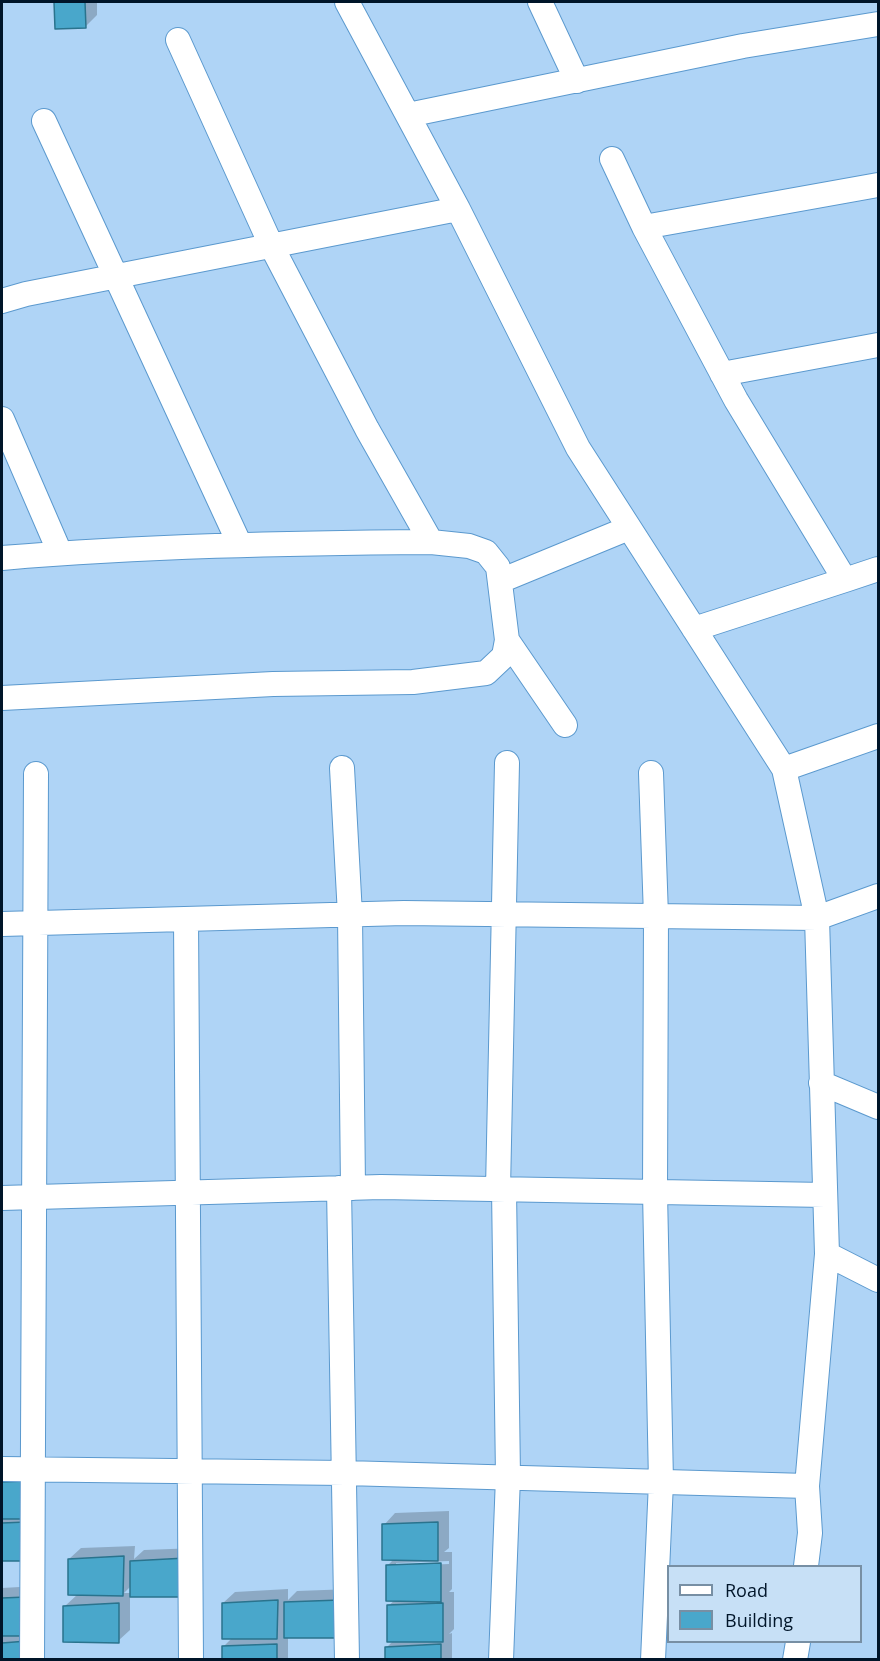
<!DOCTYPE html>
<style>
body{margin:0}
#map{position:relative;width:880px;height:1661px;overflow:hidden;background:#afd4f6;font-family:"Open Sans",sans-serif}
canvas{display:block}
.frame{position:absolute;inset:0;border:3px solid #001529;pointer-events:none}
.legend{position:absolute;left:667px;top:1565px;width:195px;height:78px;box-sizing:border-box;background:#c7e0f6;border:2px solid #778fa4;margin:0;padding:8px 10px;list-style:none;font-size:18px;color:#001529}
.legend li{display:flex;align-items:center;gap:12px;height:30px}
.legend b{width:30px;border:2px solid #778fa4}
</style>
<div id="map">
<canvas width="880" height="1661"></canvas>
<div class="frame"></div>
<ul class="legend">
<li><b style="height:8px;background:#fff"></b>Road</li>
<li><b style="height:16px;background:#49a7cb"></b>Building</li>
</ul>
</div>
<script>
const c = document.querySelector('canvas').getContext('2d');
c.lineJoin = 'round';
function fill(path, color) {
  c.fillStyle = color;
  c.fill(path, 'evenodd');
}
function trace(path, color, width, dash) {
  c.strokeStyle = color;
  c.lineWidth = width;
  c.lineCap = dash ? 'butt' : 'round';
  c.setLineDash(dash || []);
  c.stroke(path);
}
fill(new Path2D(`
 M 55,2 L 97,2 L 97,15 L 86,26 L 56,27 Z
 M 36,1470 L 25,1559 L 2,1559 L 2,1471 Z
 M 449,1511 L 449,1548 L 444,1552 L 452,1552 L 452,1589 L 449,1592 L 454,1592 L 454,1629 L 449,1634 L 452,1633 L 452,1660 L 387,1660 L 387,1647 L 394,1640 L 388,1606 L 395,1600 L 387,1566 L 394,1559 L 384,1525 L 395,1513 ZM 449,1561 L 449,1564 L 396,1566 L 396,1563 Z
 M 135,1546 L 134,1559 L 144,1550 L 197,1548 L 130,1595 L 130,1630 L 118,1641 L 65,1606 L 78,1594 L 69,1559 L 81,1548 ZM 132,1585 L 132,1593 L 124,1593 Z
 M 37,1586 L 25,1660 L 2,1660 L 2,1588 Z
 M 288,1589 L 288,1600 L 297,1591 L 351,1589 L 288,1637 L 288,1660 L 223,1660 L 223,1647 L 233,1637 L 223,1603 L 235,1592 Z`), '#0003');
const building = new Path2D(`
 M 54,2 L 85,2 L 86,28 L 55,29 Z
 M 25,1481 L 25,1519 L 2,1519 L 2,1482 Z
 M 26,1522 L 26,1561 L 2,1561 L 2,1523 Z
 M 438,1522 L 438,1561 L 382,1560 L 382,1524 Z
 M 124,1556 L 123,1596 L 68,1595 L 68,1559 Z
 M 186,1558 L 186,1597 L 130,1597 L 130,1561 Z
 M 441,1563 L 441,1602 L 386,1601 L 386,1565 Z
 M 26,1597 L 27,1636 L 2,1636 L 2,1598 Z
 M 278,1600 L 277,1639 L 222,1639 L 222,1603 Z
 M 340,1600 L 340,1638 L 284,1638 L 284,1602 Z
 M 119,1603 L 119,1643 L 63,1642 L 63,1606 Z
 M 443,1603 L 443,1642 L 387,1642 L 387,1605 Z
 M 27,1641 L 27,1660 L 2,1660 L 2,1643 Z
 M 277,1644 L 277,1660 L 222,1660 L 222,1646 Z
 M 441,1644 L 441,1660 L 385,1660 L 385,1647 Z`);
fill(building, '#49a7cb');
trace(building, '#2a738d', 1.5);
const minor = new Path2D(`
 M 347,2 L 458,209 L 578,448 L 784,769 L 817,918 L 827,1254 L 807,1486 L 810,1533 L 806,1566
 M 540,2 L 577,81
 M 408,115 L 743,46 L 878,24
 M 44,121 L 240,545
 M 612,159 L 644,227 L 736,400 L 845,580 L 694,629
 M 644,227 L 878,185
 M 2,301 L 26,294 L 458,209
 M 722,374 L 878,345
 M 2,419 L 60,553
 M 2,558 C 144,546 287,543 431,542
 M 845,580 L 878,569
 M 500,581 L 629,528
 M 507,640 L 565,725
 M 2,698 L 273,684 L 413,682 L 486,673 L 504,656 L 507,640 L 498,567 L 486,552 L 469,546 L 431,542 L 367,429 L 271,245 L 178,40
 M 342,768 L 350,915 L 353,1188
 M 784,769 L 878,736
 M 651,773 L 656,916 L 655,1192 L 661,1482 L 653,1660
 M 186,919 L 191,1660
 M 2,924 L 404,913 L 817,918 L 878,896
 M 821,1083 L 878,1107
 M 339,1188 L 347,1660
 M 498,1189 L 507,763
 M 2,1198 L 381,1187 L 825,1195
 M 827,1254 L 878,1280
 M 2,1469 L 345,1473 L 807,1486
 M 32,1660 C 31,1364 35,1069 36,774
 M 501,1660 L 508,1477 L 504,1189
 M 795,1660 L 798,1642`);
trace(minor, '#5b99ce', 26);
trace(minor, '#fff', 24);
</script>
